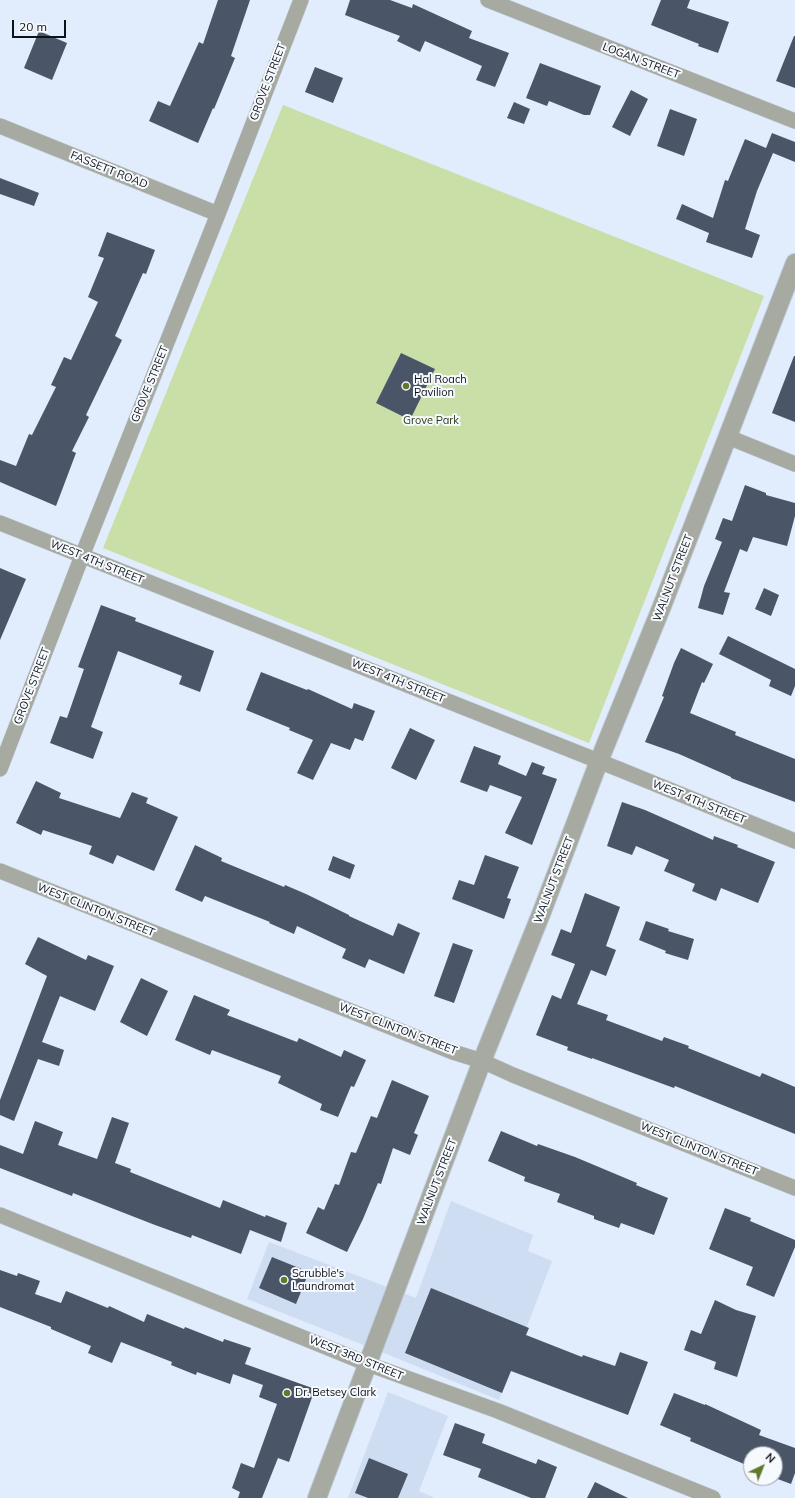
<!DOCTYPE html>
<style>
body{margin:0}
#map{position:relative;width:795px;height:1498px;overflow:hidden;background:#e1ecfd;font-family:Mulish,sans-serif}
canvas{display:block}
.north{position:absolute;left:743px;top:1446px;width:40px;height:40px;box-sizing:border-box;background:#f6f9fd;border:1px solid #999da2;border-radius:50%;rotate:43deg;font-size:11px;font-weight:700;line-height:16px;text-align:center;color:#0d1219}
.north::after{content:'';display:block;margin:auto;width:14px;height:18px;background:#61792b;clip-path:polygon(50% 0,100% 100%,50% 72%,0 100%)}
.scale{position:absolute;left:12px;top:20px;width:54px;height:18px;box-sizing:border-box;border:2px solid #0d1219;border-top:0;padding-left:5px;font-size:12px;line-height:14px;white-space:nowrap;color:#0d1219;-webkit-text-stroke:3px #f6f9fd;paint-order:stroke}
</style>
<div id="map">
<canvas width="795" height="1498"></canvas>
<div class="north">N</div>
<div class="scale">20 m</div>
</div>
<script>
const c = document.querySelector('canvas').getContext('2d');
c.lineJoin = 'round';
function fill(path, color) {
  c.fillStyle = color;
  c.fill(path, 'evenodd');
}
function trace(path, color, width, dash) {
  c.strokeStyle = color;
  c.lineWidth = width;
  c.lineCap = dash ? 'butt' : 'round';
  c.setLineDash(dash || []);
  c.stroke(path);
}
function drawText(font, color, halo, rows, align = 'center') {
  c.font = font + ' Mulish,sans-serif';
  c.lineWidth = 4;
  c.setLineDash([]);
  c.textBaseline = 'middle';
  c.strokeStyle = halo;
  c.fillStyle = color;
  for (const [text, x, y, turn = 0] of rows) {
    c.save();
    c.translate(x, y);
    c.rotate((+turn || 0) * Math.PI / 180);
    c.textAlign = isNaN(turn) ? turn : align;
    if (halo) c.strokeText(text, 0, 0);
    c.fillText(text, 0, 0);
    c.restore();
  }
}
fill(new Path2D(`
 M 451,1201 L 533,1235 L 528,1251 L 552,1261 L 499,1400 L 394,1357 L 247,1299 L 269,1242 L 416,1298 Z
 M 388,1392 L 448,1416 L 419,1491 L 435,1498 L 348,1498 Z`), '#cfddf2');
fill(new Path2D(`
 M 283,105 L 764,296 L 589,743 L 103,548 Z`), '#cadea7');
fill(new Path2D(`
 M 218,0 L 250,0 L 231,56 L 235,58 L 214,109 L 213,108 L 198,143 L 149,121 L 158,101 L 170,106 L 199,42 L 203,44 Z
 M 350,0 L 390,0 L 412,8 L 413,4 L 472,31 L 469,38 L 509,53 L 495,87 L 476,80 L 482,66 L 425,41 L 420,52 L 397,41 L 400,36 L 345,15 Z
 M 661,0 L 690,0 L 687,8 L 729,22 L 718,53 L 698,46 L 699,44 L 651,25 Z
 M 39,31 L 67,43 L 52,80 L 24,68 Z
 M 794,36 L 795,36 L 795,88 L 776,81 Z
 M 540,63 L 601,86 L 590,115 L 584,115 L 549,101 L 547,106 L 526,98 Z
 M 315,67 L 343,78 L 333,103 L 305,92 Z
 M 631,90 L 648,99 L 630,136 L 612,127 Z
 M 514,102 L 530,109 L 524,124 L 507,118 Z
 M 670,109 L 697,119 L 684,156 L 657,146 Z
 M 772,133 L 795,142 L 795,162 L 773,153 L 757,191 L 745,229 L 760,235 L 752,258 L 706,242 L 709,233 L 676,219 L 682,204 L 713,218 L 725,180 L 728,181 L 745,139 L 766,148 Z
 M 0,178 L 39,193 L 34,206 L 0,194 Z
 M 107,232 L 155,250 L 146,274 L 143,273 L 115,336 L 122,340 L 86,415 L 89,417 L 72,451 L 76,453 L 56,506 L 0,482 L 0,460 L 16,466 L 29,434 L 32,435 L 56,387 L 51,385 L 64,357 L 71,360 L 98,302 L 88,297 L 104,258 L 98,256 Z
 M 401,353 L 435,369 L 410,420 L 376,403 Z
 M 794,356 L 795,356 L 795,422 L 772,413 Z
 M 745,485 L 766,493 L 766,495 L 795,503 L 795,516 L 787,546 L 753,537 L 747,552 L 740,549 L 724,592 L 730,593 L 723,615 L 698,608 L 704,586 L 722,542 L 715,539 L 723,518 L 732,521 Z
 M 0,568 L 26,579 L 0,640 Z
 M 764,588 L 779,595 L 771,616 L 755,609 Z
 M 101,605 L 136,618 L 135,621 L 214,651 L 200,692 L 179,684 L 182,676 L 118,651 L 91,727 L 103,732 L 93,759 L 50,743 L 60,716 L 67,718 L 84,669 L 78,667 Z
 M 728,636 L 795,669 L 795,686 L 791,696 L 769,686 L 771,680 L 719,654 Z
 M 681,648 L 713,664 L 704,683 L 702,682 L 690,713 L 736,732 L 735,735 L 795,759 L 795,802 L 731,778 L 731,777 L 679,754 L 645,742 L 664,697 L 662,696 L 674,663 Z
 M 261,672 L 307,690 L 308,689 L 352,709 L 354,703 L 375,711 L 363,741 L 355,738 L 350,750 L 331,743 L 313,780 L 297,773 L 313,740 L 289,730 L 290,728 L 246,710 Z
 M 410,728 L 435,740 L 416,780 L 391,768 Z
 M 474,746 L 501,756 L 498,764 L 526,776 L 532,762 L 545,767 L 542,774 L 557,779 L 532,845 L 505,833 L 522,797 L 490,785 L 487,792 L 460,782 Z
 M 36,781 L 61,793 L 59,798 L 120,818 L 132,792 L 148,798 L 146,803 L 178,817 L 154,871 L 117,855 L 113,864 L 89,854 L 92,846 L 43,830 L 41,835 L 16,823 Z
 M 622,802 L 645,810 L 713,840 L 714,836 L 738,845 L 737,847 L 775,862 L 758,903 L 721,888 L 716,901 L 692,891 L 695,884 L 664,871 L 669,860 L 636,846 L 632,855 L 607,846 Z
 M 195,845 L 222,858 L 221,861 L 284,887 L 285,885 L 306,894 L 349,915 L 349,916 L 393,936 L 398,923 L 420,933 L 404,974 L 369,959 L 365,968 L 342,958 L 346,949 L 297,926 L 294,934 L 269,923 L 270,922 L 205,896 L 202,902 L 175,890 Z
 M 485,855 L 519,867 L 507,898 L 511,899 L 504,919 L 452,899 L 459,880 L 474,885 Z
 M 333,856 L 355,865 L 350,879 L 328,870 Z
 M 585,893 L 620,907 L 606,946 L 616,950 L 606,976 L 591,970 L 577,1004 L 608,1015 L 606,1020 L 662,1041 L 664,1037 L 689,1046 L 688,1048 L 760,1077 L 762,1073 L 795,1087 L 795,1134 L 675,1086 L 674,1088 L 592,1058 L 592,1059 L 567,1050 L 568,1047 L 536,1035 L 552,995 L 561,999 L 575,964 L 551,955 L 561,929 L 571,933 Z
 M 646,921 L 669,929 L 668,931 L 694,939 L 688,960 L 665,953 L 666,951 L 639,940 Z
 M 38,937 L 86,960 L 88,955 L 114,966 L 95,1011 L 60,996 L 42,1042 L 64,1050 L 59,1066 L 38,1059 L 14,1121 L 0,1115 L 0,1100 L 47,976 L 25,964 Z
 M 453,943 L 473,950 L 454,1003 L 434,996 Z
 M 141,978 L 168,991 L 147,1036 L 120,1022 Z
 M 194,995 L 230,1010 L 227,1015 L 297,1042 L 299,1038 L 341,1057 L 344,1050 L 366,1060 L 354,1087 L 351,1086 L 338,1117 L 320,1110 L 322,1104 L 278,1083 L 281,1076 L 212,1050 L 210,1055 L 175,1040 Z
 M 392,1080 L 429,1096 L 414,1133 L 418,1135 L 410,1155 L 393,1148 L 381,1184 L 378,1183 L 363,1219 L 347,1252 L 306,1233 L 318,1207 L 324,1210 L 335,1184 L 339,1185 L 351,1152 L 356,1153 L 371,1116 L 377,1118 Z
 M 112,1117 L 129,1123 L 115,1163 L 131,1169 L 130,1172 L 220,1208 L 223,1200 L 265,1217 L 266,1215 L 287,1223 L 281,1242 L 250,1230 L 241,1254 L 192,1235 L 191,1238 L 155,1225 L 73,1193 L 72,1196 L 0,1168 L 0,1145 L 23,1154 L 35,1121 L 63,1132 L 58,1145 L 97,1159 Z
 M 501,1131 L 537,1146 L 538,1144 L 575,1157 L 637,1183 L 636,1185 L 668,1198 L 654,1235 L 621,1223 L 619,1228 L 594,1219 L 594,1216 L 557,1202 L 560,1194 L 524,1181 L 525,1177 L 488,1161 Z
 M 725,1208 L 751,1218 L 750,1221 L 795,1240 L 795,1247 L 774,1297 L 746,1285 L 753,1267 L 709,1249 Z
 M 272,1257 L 309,1272 L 296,1304 L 259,1288 Z
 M 0,1270 L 17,1276 L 18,1273 L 40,1281 L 35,1294 L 61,1303 L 66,1291 L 108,1308 L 109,1306 L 144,1322 L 147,1314 L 184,1329 L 185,1327 L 223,1342 L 224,1339 L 251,1348 L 245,1364 L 315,1389 L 289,1462 L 278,1458 L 262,1498 L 238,1498 L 240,1492 L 232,1488 L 241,1463 L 254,1468 L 277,1404 L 259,1397 L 263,1385 L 233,1374 L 230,1384 L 197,1372 L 196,1375 L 171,1365 L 172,1362 L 121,1342 L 112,1363 L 88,1353 L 91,1346 L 51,1329 L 51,1327 L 0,1307 Z
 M 431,1288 L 529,1328 L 526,1335 L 582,1357 L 583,1355 L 615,1366 L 620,1352 L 648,1362 L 628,1415 L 511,1371 L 502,1393 L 405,1353 Z
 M 715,1300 L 736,1310 L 756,1316 L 737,1377 L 714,1369 L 716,1362 L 684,1350 L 691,1330 L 701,1334 Z
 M 674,1393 L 705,1405 L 705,1404 L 761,1430 L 759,1435 L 795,1448 L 795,1473 L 791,1484 L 775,1478 L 775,1454 L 751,1454 L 751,1467 L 690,1441 L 691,1438 L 660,1425 Z
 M 455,1423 L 485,1434 L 482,1443 L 536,1464 L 538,1459 L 557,1467 L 545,1498 L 531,1498 L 478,1477 L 481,1469 L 443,1455 Z
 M 369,1458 L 408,1474 L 398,1498 L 368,1498 L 355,1493 Z
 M 595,1482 L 628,1498 L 587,1498 Z`), '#4a5668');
const minor = new Path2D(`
 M 488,0 L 795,121
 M 0,126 L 218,214
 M 728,437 L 795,464
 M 0,523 L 621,770 L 795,841
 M 0,769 L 82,556 L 218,214 L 301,0
 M 0,871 L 453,1052 L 482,1061 L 513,1075 L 795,1188
 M 0,1215 L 368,1364 L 498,1411 L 713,1498`);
const tertiary = new Path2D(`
 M 317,1498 L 482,1061 L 543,909 L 599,761 L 662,606 L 795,263`);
trace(minor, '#bfc9d9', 16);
trace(tertiary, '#bfc9d9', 20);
trace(minor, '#a6aaa0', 15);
trace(tertiary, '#a6aaa0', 18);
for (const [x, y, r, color] of [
 [406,386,4,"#61792b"],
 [284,1280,4,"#61792b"],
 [287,1393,4,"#61792b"]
]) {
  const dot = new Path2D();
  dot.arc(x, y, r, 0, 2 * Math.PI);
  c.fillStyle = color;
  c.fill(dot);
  trace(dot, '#f6f9fd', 1.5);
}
drawText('11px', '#0d1219', '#f6f9fd', [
 ["LOGAN STREET",641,61,21],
 ["GROVE STREET",268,82,-69],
 ["FASSETT ROAD",109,170,22],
 ["GROVE STREET",150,384,-68],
 ["WEST 4TH STREET",97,562,22],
 ["WALNUT STREET",673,578,-69],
 ["WEST 4TH STREET",398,681,22],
 ["GROVE STREET",32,686,-69],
 ["WEST 4TH STREET",699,802,22],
 ["WALNUT STREET",554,880,-69],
 ["WEST CLINTON STREET",96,910,22],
 ["WEST CLINTON STREET",398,1029,21],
 ["WEST CLINTON STREET",699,1149,22],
 ["WALNUT STREET",437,1182,-69],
 ["WEST 3RD STREET",356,1358,22]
]);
drawText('11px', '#0d1219', '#f6f9fd', [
 ["Hal Roach",414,380],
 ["Pavilion",414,393],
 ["Scrubble's",292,1274],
 ["Laundromat",292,1287],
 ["Dr. Betsey Clark",295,1393]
], 'left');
drawText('11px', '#2c3814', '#f6f9fd', [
 ["Grove Park",431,421]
]);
</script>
